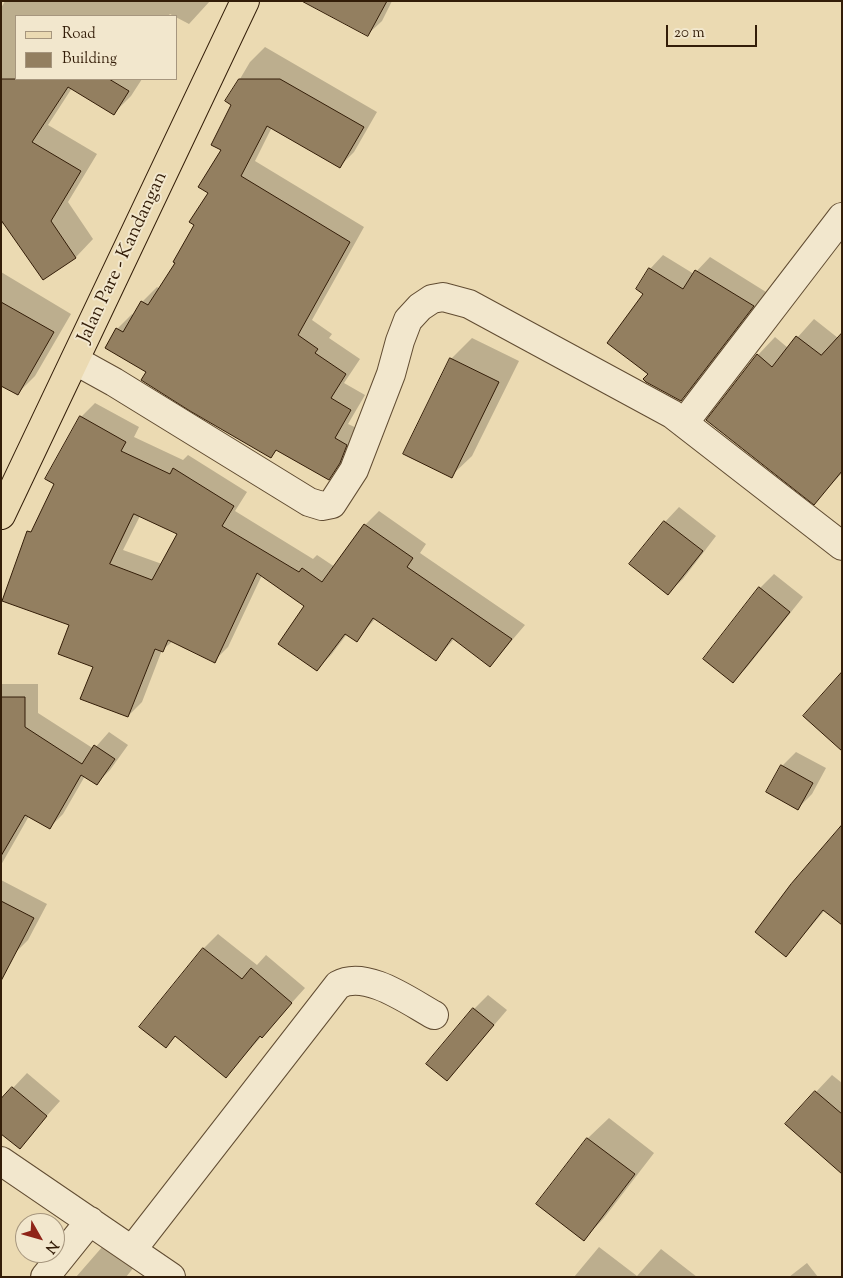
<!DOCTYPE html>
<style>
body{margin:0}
#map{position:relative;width:843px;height:1278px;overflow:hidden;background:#ebdab2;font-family:"Sorts Mill Goudy",serif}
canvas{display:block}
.frame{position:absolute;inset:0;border:2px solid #331d08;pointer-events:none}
.legend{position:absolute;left:15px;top:15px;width:162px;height:65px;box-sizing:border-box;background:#f2e7cd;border:1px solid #a6967e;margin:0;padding:6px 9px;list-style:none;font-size:15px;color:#331d08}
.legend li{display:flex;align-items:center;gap:10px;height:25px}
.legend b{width:25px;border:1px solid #a6967e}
.north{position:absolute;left:15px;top:1213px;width:50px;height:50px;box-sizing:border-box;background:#f2e7cd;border:1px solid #a6967e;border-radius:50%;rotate:128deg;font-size:14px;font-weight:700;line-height:20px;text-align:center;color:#331d08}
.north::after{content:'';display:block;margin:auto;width:18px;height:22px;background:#8f2418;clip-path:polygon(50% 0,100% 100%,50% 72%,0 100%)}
.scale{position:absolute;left:666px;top:25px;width:91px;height:22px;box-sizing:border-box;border:2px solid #331d08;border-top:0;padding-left:6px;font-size:15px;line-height:18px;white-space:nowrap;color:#331d08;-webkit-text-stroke:4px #f2e7cd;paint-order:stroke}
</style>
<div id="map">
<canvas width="843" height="1278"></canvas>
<div class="frame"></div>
<ul class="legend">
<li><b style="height:6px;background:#ebdab2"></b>Road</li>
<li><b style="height:14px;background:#937f60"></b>Building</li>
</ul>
<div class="north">N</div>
<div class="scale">20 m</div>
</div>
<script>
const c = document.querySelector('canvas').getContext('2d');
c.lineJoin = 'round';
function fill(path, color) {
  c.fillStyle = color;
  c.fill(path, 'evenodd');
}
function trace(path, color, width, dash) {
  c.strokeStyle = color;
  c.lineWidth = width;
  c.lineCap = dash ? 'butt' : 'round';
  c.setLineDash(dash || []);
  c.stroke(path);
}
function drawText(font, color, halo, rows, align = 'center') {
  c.font = font + ' "Sorts Mill Goudy",serif';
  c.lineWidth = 4;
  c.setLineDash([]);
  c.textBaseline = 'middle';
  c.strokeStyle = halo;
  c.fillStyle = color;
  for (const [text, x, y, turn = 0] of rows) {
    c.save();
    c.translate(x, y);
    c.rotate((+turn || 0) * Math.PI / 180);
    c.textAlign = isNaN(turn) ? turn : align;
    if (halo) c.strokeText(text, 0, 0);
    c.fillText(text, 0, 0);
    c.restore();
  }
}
fill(new Path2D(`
 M 5,1 L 210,1 L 189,24 L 170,14 L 168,16 L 16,16 L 16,79 L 142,79 L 131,96 L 114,113 L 72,88 L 48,125 L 97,154 L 68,202 L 93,239 L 76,257 L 44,278 L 4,222 L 1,226 L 1,8 Z
 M 305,1 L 392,1 L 382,21 L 367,35 Z
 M 265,47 L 377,112 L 354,152 L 340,166 L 272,127 L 255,161 L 364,227 L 312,320 L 332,334 L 329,338 L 360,359 L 344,383 L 365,395 L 348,424 L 361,430 L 343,464 L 328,479 L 277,450 L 271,457 L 148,371 L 117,329 L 132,314 L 134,316 L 142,302 L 157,287 L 160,289 L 177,262 L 210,192 L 232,104 L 227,101 L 250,62 Z
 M 663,255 L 694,274 L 710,257 L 766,292 L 695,386 L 681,400 L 650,373 L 645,293 L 650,269 Z
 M 1,272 L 71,314 L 35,376 L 17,394 L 1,384 Z
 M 814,319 L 838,338 L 842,335 L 842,473 L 814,503 L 758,355 L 775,337 L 788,348 Z
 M 472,338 L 519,361 L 472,456 L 451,476 L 451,359 Z
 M 95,403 L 139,427 L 134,437 L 183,460 L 188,455 L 247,492 L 235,511 L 313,559 L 317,555 L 335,567 L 365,525 L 379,511 L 426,544 L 420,553 L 525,625 L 490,666 L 455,638 L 436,659 L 376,618 L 356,640 L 347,634 L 331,655 L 317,669 L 306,605 L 262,575 L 228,647 L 214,661 L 173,641 L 162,650 L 142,702 L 128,716 L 94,666 L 71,625 L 55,483 L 47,479 L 81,417 ZM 140,516 L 178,533 L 162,564 L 123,550 Z
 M 679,507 L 716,536 L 683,579 L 668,593 L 665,522 Z
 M 774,574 L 803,597 L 747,667 L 733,682 L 760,588 Z
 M 1,684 L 38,684 L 38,713 L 94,749 L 109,732 L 128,745 L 110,770 L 96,784 L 85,776 L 63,814 L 49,828 L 29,816 L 1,865 Z
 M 796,752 L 826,768 L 812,794 L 797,809 L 782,766 Z
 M 842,827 L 825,910 L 786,955 Z
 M 1,880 L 47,904 L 28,940 L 14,954 L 1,947 Z
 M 218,934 L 257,965 L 266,955 L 305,988 L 226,1076 L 176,1036 L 165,1047 L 141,1027 L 204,948 Z
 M 488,995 L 507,1010 L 447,1080 L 474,1009 Z
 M 27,1073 L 60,1101 L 19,1147 L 13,1088 Z
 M 832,1075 L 842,1083 L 842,1172 L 816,1092 Z
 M 609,1118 L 654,1153 L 604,1218 L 584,1239 L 538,1204 L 588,1138 Z
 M 110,1238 L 139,1261 L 126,1277 L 76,1277 Z
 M 599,1247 L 637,1276 L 661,1249 L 697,1277 L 574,1277 Z
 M 807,1263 L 818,1277 L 789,1277 Z`), '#0003');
const building = new Path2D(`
 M 302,1 L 387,1 L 368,36 Z
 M 1,79 L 109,79 L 129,91 L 114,115 L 68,87 L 32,142 L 81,171 L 51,221 L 76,258 L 43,280 L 1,220 Z
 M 239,79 L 280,79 L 364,127 L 340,168 L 267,126 L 241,176 L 350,242 L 298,335 L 318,349 L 315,353 L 346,374 L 331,398 L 351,410 L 335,438 L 347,445 L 340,463 L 329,480 L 276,450 L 271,458 L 190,411 L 141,380 L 146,372 L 105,348 L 116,328 L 123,332 L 141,301 L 148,305 L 175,263 L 173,262 L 194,225 L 189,222 L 208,193 L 198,187 L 221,150 L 211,145 L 231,105 L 225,101 Z
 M 649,268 L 683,289 L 695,270 L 754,306 L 681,401 L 646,382 L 643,379 L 648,374 L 607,343 L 643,294 L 636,289 Z
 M 1,302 L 54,332 L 18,395 L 1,386 Z
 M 842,333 L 842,471 L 814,505 L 706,420 L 757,354 L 772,367 L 796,336 L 821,355 Z
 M 450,358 L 499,382 L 452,478 L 403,454 Z
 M 80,416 L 126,442 L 121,451 L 170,474 L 173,468 L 234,506 L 222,526 L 299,572 L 302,568 L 322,582 L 364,524 L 413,558 L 407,567 L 512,639 L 490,667 L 452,638 L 436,661 L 373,618 L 357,642 L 345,634 L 317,671 L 278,644 L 304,606 L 257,573 L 215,663 L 168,640 L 163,652 L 155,649 L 128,717 L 80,699 L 93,667 L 58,654 L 69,625 L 2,601 L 27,531 L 31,532 L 54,484 L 45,479 ZM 134,514 L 177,534 L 152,580 L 110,564 Z
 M 664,521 L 703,551 L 668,595 L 629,564 Z
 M 759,587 L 790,612 L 733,683 L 703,659 Z
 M 842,672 L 842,751 L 803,716 Z
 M 1,697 L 25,697 L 25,727 L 82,764 L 94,745 L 115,759 L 97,785 L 81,775 L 50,829 L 25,815 L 1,856 Z
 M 781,765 L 813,783 L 798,810 L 766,792 Z
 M 842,825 L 842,925 L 823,910 L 786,957 L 755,932 L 791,884 Z
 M 1,901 L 34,918 L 1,981 Z
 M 203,948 L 242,979 L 251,968 L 292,1003 L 262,1038 L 260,1036 L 226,1078 L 175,1036 L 166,1048 L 139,1027 Z
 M 473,1008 L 494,1025 L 447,1081 L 426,1064 Z
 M 12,1087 L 47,1116 L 20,1149 L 1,1134 L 1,1099 Z
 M 815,1091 L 842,1114 L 842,1174 L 785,1124 Z
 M 587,1138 L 635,1174 L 584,1241 L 536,1204 Z`);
fill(building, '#937f60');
trace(building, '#331d08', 1);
const street = new Path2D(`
 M 76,361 L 114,382 L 309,502 L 322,506 L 332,504 L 354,470 L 391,374 L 400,341 L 408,320 L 420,307 L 432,299 L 443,297 L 469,304 L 672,414 L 842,546
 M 684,423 L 842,217
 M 1,1161 L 171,1277
 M 132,1250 L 338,985 C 366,969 410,1002 434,1015
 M 45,1277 L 90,1221`);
const primary = new Path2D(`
 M 1,515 L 245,1`);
trace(street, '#614c32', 30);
trace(primary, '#331d08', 30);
trace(street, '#f2e7cd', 28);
trace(primary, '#ebdab2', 28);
drawText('19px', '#331d08', '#f2e7cd', [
 ["Jalan Pare - Kandangan",124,258,-65]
]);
</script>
